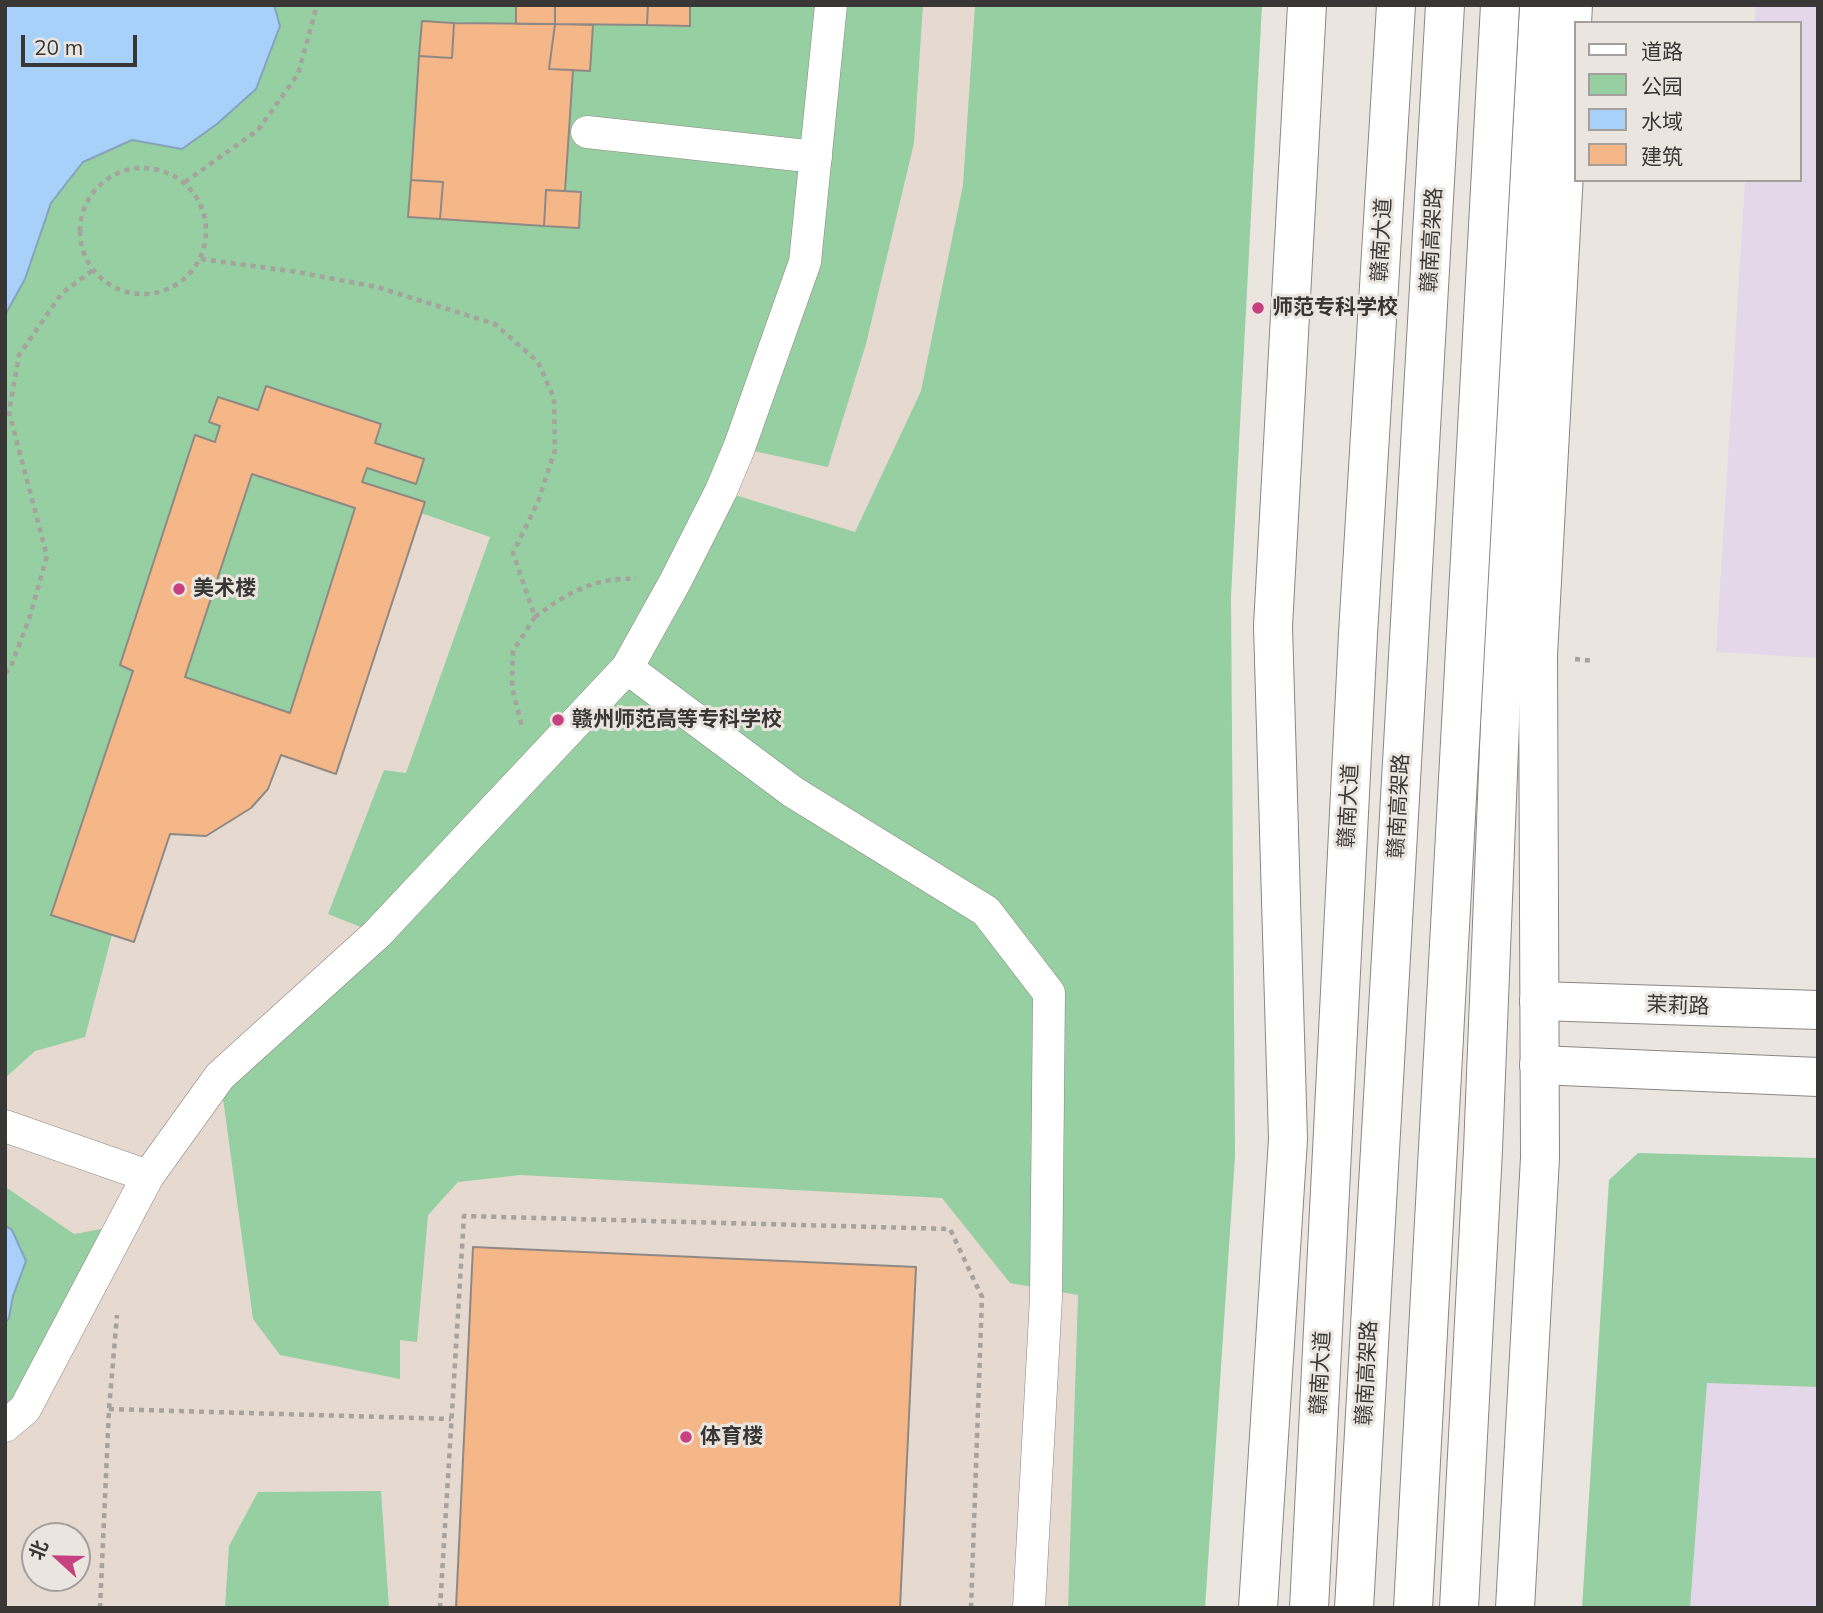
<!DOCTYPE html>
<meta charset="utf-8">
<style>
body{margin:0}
#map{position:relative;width:1823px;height:1613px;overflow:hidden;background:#ebe5e0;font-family:Mulish,"Noto Sans SC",sans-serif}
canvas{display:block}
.frame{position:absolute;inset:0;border:7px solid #393735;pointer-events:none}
.legend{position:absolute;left:1574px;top:21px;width:228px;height:161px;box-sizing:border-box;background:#ebe5e0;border:2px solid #a49f9c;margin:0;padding:9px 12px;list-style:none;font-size:21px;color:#393735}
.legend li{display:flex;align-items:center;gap:14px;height:35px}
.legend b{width:35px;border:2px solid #a49f9c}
.north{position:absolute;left:21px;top:1522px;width:70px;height:70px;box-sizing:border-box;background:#ebe5e0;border:2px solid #a49f9c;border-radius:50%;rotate:292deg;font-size:19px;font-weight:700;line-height:28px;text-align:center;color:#393735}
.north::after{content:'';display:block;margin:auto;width:24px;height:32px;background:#c74181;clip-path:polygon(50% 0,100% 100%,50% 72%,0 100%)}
.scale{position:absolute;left:21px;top:35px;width:116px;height:32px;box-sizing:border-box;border:4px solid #393735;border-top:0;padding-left:9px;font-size:21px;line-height:24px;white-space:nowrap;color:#393735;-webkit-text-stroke:5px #ebe5e0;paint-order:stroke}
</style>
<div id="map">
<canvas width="1823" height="1613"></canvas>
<div class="frame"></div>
<ul class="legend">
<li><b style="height:9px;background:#fff"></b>道路</li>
<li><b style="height:19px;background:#96cfa1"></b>公园</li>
<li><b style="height:19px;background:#a7d1f9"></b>水域</li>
<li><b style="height:19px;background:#f6b788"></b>建筑</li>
</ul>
<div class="north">北</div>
<div class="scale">20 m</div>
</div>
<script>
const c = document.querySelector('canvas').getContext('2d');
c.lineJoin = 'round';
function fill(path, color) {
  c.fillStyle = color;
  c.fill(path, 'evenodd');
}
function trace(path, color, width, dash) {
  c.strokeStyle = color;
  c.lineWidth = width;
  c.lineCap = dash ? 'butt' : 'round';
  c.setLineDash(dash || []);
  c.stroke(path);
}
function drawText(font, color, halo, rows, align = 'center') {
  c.font = font + ' Mulish,"Noto Sans SC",sans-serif';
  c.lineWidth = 6;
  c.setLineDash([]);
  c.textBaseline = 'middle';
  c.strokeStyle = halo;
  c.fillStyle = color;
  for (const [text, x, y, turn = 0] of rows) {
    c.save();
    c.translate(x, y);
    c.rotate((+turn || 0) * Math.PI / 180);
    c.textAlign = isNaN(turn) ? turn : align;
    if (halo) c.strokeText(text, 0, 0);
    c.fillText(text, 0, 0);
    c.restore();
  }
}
fill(new Path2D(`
 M 1756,5 L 1818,5 L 1818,658 L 1716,652 L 1745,180 L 1800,180 L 1800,23 L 1755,23 Z
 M 1707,1383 L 1818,1387 L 1818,1608 L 1690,1608 Z`), '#e5d7ea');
fill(new Path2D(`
 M 5,5 L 1156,5 L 1078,1294 L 1068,1608 L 5,1608 ZM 35,1536 L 77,1536 L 77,1578 L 35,1578 Z`), '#e6d9d0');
fill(new Path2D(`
 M 274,5 L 516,5 L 516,24 L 422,21 L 408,217 L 578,228 L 565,191 L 573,70 L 590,71 L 593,25 L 690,25 L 690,5 L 923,5 L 914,143 L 866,344 L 828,467 L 739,448 L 722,491 L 855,532 L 921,391 L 963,185 L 975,5 L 1262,5 L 1231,596 L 1235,1156 L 1205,1608 L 1068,1608 L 1078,1295 L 1010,1283 L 942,1198 L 520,1175 L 458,1182 L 428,1215 L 417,1342 L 400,1340 L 400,1379 L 280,1355 L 253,1319 L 220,1076 L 376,933 L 328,914 L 384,770 L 406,773 L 490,537 L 421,513 L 362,482 L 367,468 L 416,483 L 424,459 L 375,443 L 380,424 L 267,387 L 258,410 L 218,397 L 210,422 L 220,426 L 215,442 L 195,436 L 120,664 L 133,671 L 51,915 L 112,935 L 85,1037 L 35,1051 L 5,1078 L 5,315 L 25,279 L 51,203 L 83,162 L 132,140 L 182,149 L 217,124 L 256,88 L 280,26 Z
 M 252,474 L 355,508 L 290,713 L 185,677 Z
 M 1638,1153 L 1818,1158 L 1818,1387 L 1707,1383 L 1690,1608 L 1582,1608 L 1609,1180 Z
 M 5,1184 L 7,1188 L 74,1234 L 124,1225 L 5,1426 L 5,1323 L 9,1318 L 13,1296 L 26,1261 L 12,1230 L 5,1225 Z
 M 381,1491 L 389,1608 L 225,1608 L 229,1546 L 258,1492 Z`), '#96cfa1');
const water = new Path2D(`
 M 5,5 L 274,5 L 280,26 L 256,89 L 217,124 L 182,149 L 132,140 L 83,162 L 51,203 L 25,279 L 5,315 Z
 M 5,1225 L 12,1230 L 26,1261 L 13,1296 L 9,1318 L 5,1323 Z`);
fill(water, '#a7d1f9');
trace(water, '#86a3be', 2);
const building = new Path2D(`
 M 516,5 L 555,5 L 555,24 L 516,24 Z
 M 555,5 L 648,5 L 647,25 L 555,24 Z
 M 648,5 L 690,5 L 690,26 L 647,25 Z
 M 422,21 L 454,23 L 452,58 L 419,56 Z
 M 454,23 L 555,24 L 549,69 L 573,70 L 565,191 L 546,190 L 544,226 L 440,219 L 443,182 L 411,180 L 419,56 L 452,58 Z
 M 555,24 L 593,25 L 590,71 L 549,69 Z
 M 411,180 L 443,182 L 440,219 L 408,217 Z
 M 546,190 L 581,192 L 579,228 L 544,226 Z
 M 266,386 L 381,424 L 375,443 L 424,459 L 416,484 L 367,468 L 362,482 L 425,502 L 336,774 L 281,755 L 268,789 L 251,808 L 206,836 L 170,834 L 134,942 L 51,915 L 133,671 L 120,665 L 195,435 L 215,442 L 220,426 L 209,422 L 218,397 L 258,410 ZM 252,474 L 355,508 L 290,713 L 185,677 Z
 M 473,1247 L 916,1267 L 900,1608 L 456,1608 Z`);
fill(building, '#f6b788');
trace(building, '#8f8985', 2);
const minor = new Path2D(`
 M 587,132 L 816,157
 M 627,668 L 793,792 L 986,911 L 1049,993 L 1046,1297 L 1029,1608
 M 5,1126 L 148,1176
 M 5,1426 L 25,1409 L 148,1176 L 220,1076 L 377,934 L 627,668 L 675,582 L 721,491 L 739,448 L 805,262 L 831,5`);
const tertiary = new Path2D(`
 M 1258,1608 L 1288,1139 L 1273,626 L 1307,5
 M 1515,1608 L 1540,1158 L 1538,655 L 1573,5`);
const secondary = new Path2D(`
 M 1539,1001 L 1818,1010
 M 1539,1065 L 1818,1077`);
const primary = new Path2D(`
 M 1309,1608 L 1358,634 L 1396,5
 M 1459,1608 L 1483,1150 L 1503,647 L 1539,5`);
trace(minor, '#8c8682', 33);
trace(tertiary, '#8c8682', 40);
trace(secondary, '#8c8682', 40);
trace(primary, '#8c8682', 40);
trace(new Path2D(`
 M80 231a63 63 0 1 1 126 0a63 63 0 1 1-126 0Z
 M 185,182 L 258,130 L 298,74 L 317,5
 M 201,259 L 297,272 L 377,287 L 495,324 L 538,362 L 554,398 L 555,450 L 538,502 L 513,553 L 535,617 L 513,651 L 512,687 L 522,727
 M 535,617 C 565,594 597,576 636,579
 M 1575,659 L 1594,661
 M 5,673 L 10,669 L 30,616 L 47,556 L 9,412 L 19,355 L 62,293 L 93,270
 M 109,1409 L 451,1419
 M 100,1608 L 109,1409 L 117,1315
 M 440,1608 L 464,1216 L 950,1229 L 982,1297 L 971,1608`), '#a6a29e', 4.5, [5, 5]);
trace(minor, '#fff', 32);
trace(tertiary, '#fff', 38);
trace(secondary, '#fff', 38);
trace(primary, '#fff', 38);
const trunkBridge = new Path2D(`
 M 1354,1608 L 1445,5
 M 1413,1608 L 1500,5`);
trace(trunkBridge, '#8c8682', 40, []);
trace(trunkBridge, '#fff', 38);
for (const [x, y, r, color] of [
 [1258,308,7,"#c74181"],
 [179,589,7,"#c74181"],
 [558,720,7,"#c74181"],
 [686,1437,7,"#c74181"]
]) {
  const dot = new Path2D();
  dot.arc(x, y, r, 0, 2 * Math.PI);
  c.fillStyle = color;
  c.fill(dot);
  trace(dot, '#ebe5e0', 2.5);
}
drawText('21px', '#393735', '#ebe5e0', [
 ["赣南大道",1382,240,-87],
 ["赣南高架路",1432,240,-87],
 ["赣南大道",1349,806,-87],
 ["赣南高架路",1399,806,-87],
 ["茉莉路",1678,1006,2],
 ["赣南大道",1321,1373,-87],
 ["赣南高架路",1367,1373,-87]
]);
drawText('bold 21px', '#393735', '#ebe5e0', [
 ["师范专科学校",1272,308],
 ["美术楼",193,589],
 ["赣州师范高等专科学校",572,720],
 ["体育楼",700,1437]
], 'left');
</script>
